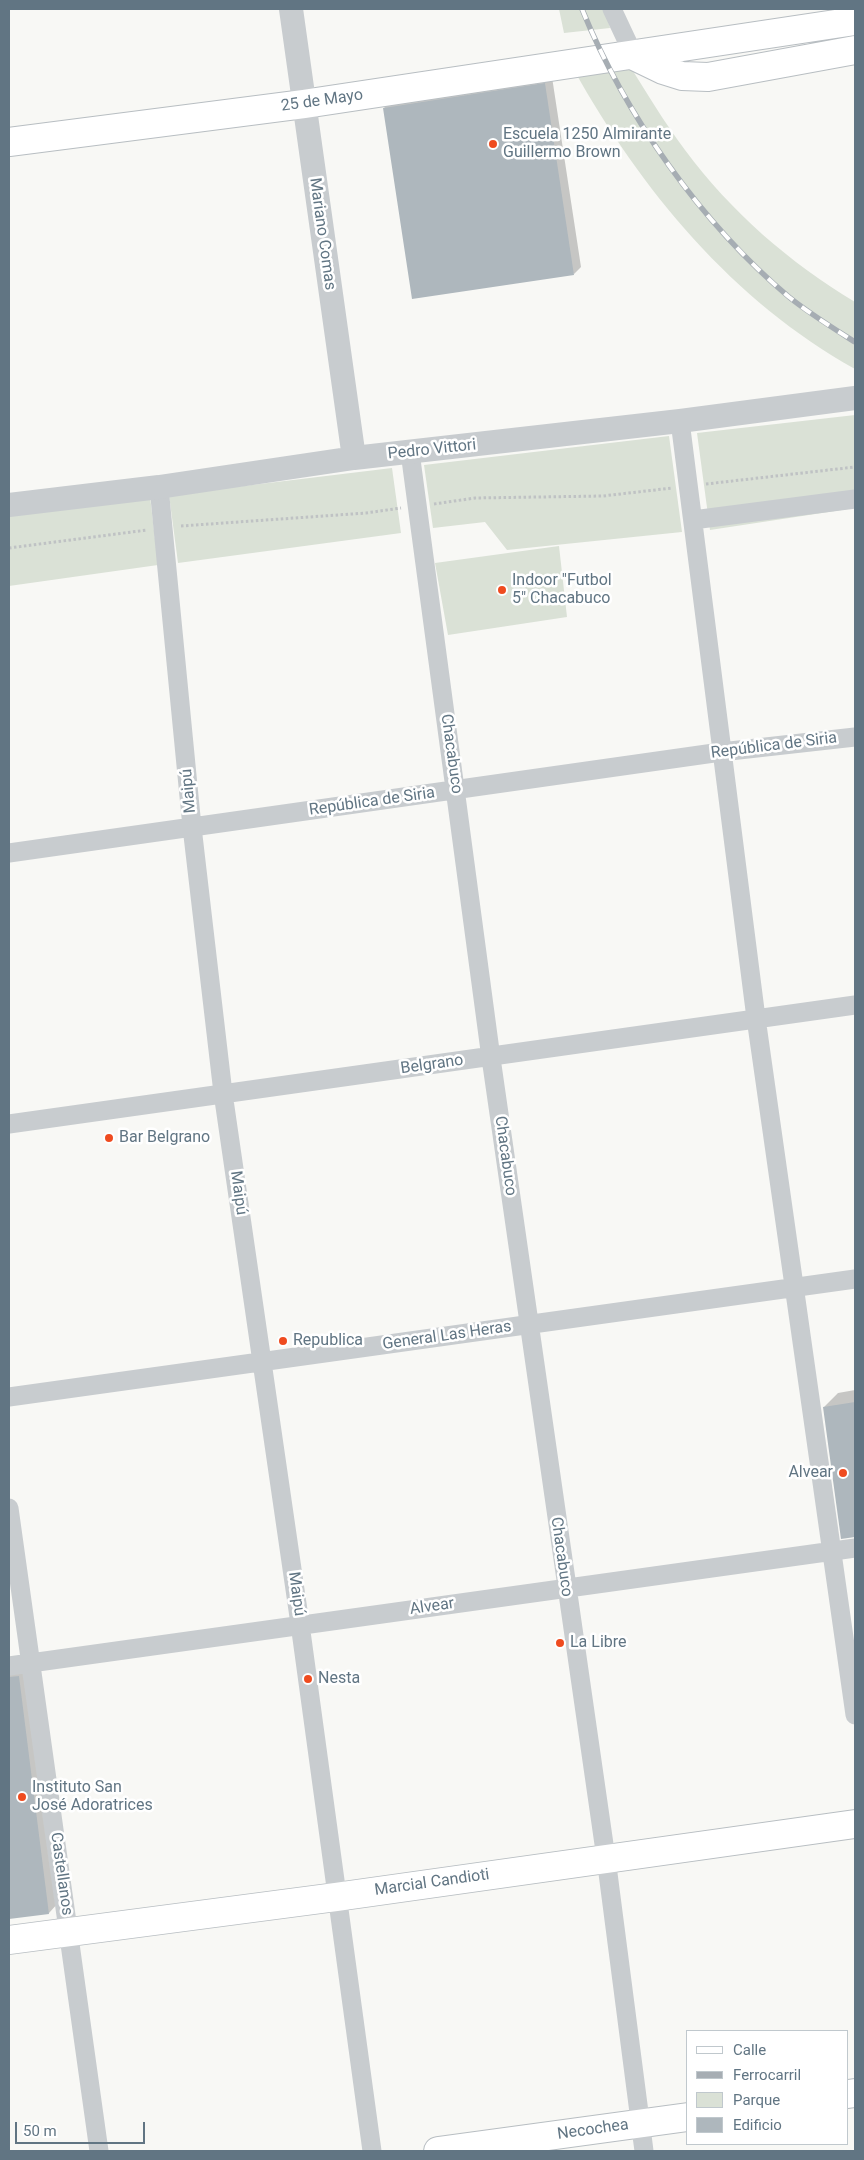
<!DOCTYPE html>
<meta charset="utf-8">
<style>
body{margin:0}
#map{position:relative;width:864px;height:2160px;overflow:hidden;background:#f8f8f5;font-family:Roboto,sans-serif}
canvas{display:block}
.frame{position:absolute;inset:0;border:10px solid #617583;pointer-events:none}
.legend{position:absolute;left:686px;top:2030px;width:162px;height:115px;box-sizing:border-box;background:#fff;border:1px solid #c0c8cd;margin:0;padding:6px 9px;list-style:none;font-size:15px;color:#617583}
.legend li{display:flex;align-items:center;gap:10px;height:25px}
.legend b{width:25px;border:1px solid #c0c8cd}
.scale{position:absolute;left:15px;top:2122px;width:130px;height:22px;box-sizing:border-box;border:2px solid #617583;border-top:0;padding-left:6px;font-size:15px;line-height:18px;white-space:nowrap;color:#617583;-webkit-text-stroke:4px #fff;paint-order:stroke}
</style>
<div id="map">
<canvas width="864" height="2160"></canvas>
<div class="frame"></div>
<ul class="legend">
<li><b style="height:6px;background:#fff"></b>Calle</li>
<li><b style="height:6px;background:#a6adb3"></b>Ferrocarril</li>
<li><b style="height:14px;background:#dae1d6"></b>Parque</li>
<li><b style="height:14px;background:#aeb7bd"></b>Edificio</li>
</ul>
<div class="scale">50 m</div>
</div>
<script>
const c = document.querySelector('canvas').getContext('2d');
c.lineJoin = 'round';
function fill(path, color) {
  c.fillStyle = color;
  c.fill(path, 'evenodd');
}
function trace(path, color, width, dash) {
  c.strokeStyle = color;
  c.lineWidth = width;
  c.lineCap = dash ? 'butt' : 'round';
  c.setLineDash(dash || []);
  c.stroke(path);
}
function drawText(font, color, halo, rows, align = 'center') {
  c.font = font + ' Roboto,sans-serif';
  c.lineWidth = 5;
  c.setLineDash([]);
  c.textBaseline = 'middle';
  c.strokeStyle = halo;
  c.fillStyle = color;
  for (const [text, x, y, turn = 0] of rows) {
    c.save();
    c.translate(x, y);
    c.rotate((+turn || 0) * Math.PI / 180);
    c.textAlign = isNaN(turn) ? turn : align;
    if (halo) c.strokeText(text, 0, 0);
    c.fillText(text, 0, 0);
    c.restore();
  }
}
fill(new Path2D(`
 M 559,9 L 605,9 L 610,28 L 564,33 Z
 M 626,60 C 645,90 664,122 685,150 C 731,212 790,263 855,302 L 855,369 C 733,301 641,190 574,70 Z
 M 855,415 L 855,508 L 710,530 L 697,433 Z
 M 669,436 L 682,532 L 507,550 L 485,522 L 433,528 L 424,465 Z
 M 392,468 L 401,533 L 178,563 L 169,495 Z
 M 150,496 L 158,565 L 9,586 L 9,513 Z
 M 559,546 L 567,617 L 448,635 L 435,563 Z`), '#dae1d6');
fill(new Path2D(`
 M 552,77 L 581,267 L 574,274 L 384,108 L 391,101 Z
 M 855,1390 L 855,1536 L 842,1537 L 824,1407 L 838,1393 Z
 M 30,1669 L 59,1902 L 49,1913 L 9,1918 L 9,1672 Z`), '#0003');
fill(new Path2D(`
 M 545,83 L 574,275 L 412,299 L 383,108 Z
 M 855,1402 L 855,1537 L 841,1539 L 823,1407 Z
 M 19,1676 L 49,1914 L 9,1919 L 9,1677 Z`), '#aeb7bd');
const secondary = new Path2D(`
 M 634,56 L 663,70 L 682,76 L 708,77 L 855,50
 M 9,142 L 304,104 L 855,21
 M 9,1940 L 336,1897 L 855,1824
 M 848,2094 L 855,2093
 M 438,2151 L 688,2117`);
trace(secondary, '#b8bec2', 30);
trace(new Path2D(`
 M 706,484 L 855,467
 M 434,504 L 475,498 L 603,496 L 672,488
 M 181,526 L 366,513 L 401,508
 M 9,548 L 147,530`), '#bfc2c4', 3, [2.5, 2.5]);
trace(new Path2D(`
 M 612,9 L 634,56
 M 680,421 L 756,1018 L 855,1715
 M 410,452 L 491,1058 L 606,1858 L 644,2151
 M 159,487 L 192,827 L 223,1093 L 300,1624 L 372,2151
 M 693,520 L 855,499
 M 9,853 L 721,752 L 855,737
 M 9,1124 L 855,1005
 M 9,1397 L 855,1279
 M 9,1508 L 99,2151
 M 9,1666 L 855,1548`), '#c8cccf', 19);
trace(new Path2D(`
 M 291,9 L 354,458
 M 9,505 L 159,487 L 354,458 L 680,421 L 855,398`), '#c8cccf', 24);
trace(secondary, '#fff', 28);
const rail = new Path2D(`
 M 582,9 C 625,115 701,223 789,297 C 810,314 833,328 855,342`);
trace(rail, '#a6adb3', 5.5);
trace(rail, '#fff', 4, [11]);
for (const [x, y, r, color] of [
 [493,144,5,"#ef4b1f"],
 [502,590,5,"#ef4b1f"],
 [109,1138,5,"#ef4b1f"],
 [283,1341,5,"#ef4b1f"],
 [843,1473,5,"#ef4b1f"],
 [560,1643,5,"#ef4b1f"],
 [308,1679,5,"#ef4b1f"],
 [22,1797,5,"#ef4b1f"]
]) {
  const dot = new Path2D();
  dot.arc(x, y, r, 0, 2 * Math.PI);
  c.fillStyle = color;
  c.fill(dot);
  trace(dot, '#fff', 2);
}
drawText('16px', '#617583', '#fff', [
 ["25 de Mayo",322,101,-8],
 ["Mariano Comas",322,234,82],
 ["Pedro Vittori",432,450,-6],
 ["República de Siria",774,746,-7],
 ["Chacabuco",451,754,82],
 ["Maipú",189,791,-95],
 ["República de Siria",372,802,-8],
 ["Belgrano",432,1065,-8],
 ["Chacabuco",505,1156,82],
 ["Maipú",238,1193,82],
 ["General Las Heras",447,1336,-8],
 ["Chacabuco",561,1557,82],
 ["Maipú",296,1594,82],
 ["Alvear",432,1607,-8],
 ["Castellanos",61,1874,82],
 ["Marcial Candioti",432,1883,-8],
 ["Necochea",593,2130,-8]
]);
drawText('16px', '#617583', '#fff', [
 ["Escuela 1250 Almirante",503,135],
 ["Guillermo Brown",503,153],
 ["Indoor \"Futbol",512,581],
 ["5\" Chacabuco",512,599],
 ["Bar Belgrano",119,1138],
 ["Republica",293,1341],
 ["Alvear",833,1473,"right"],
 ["La Libre",570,1643],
 ["Nesta",318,1679],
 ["Instituto San",32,1788],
 ["José Adoratrices",32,1806]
], 'left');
</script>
